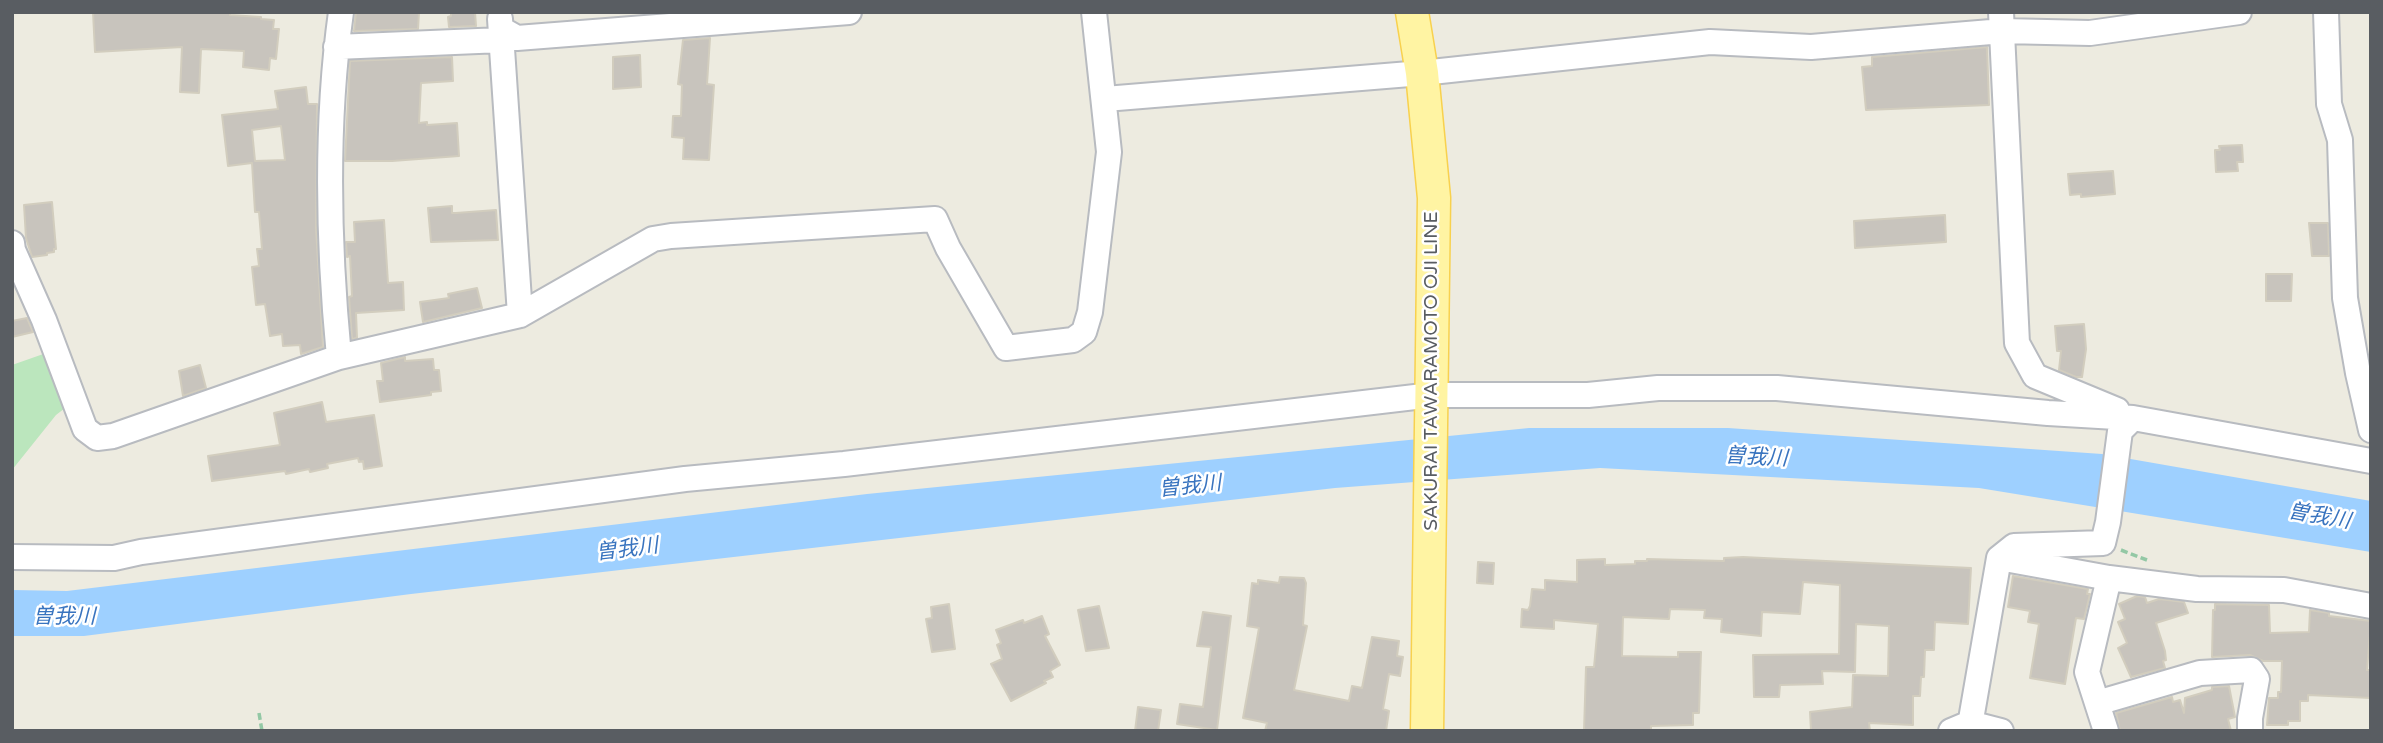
<!DOCTYPE html>
<meta charset="utf-8">
<style>
body{margin:0}
#map{position:relative;width:2383px;height:743px;overflow:hidden;background:#edebe0;font-family:"Varela Round",sans-serif}
canvas{display:block}
.frame{position:absolute;inset:0;border:14px solid #595d62;pointer-events:none}
</style>
<div id="map">
<canvas width="2383" height="743"></canvas>
<div class="frame"></div>
</div>
<script>
const c = document.querySelector('canvas').getContext('2d');
c.lineJoin = 'round';
function fill(path, color) {
  c.fillStyle = color;
  c.fill(path, 'evenodd');
}
function trace(path, color, width, dash) {
  c.strokeStyle = color;
  c.lineWidth = width;
  c.lineCap = dash ? 'butt' : 'round';
  c.setLineDash(dash || []);
  c.stroke(path);
}
function drawText(font, color, halo, rows, align = 'center') {
  c.font = font + ' "Varela Round","Noto Sans JP",sans-serif';
  c.lineWidth = 5;
  c.setLineDash([]);
  c.textBaseline = 'middle';
  c.strokeStyle = halo;
  c.fillStyle = color;
  for (const [text, x, y, turn = 0] of rows) {
    c.save();
    c.translate(x, y);
    c.rotate((+turn || 0) * Math.PI / 180);
    c.textAlign = isNaN(turn) ? turn : align;
    if (halo) c.strokeText(text, 0, 0);
    c.fillText(text, 0, 0);
    c.restore();
  }
}
fill(new Path2D(`
 M 49,352 L 69,405 L 56,415 L 12,470 L 12,365 Z`), '#bbe6bd');
fill(new Path2D(`
 M 1529,428 L 1728,428 L 2102,454 L 2371,501 L 2371,552 L 1979,488 L 1600,468 L 1335,488 L 411,594 L 84,636 L 12,636 L 12,590 L 67,591 L 867,494 Z`), '#9ed0ff');
const building = new Path2D(`
 M 93,12 L 230,12 L 230,15 L 261,17 L 261,19 L 274,20 L 273,29 L 279,29 L 276,59 L 270,58 L 269,70 L 243,67 L 244,51 L 201,49 L 199,93 L 180,92 L 182,47 L 95,52 Z
 M 356,12 L 419,12 L 418,29 L 354,31 Z
 M 451,12 L 475,12 L 476,26 L 449,27 L 448,17 L 451,16 Z
 M 710,38 L 707,84 L 714,85 L 709,160 L 683,159 L 684,138 L 672,137 L 673,116 L 681,116 L 682,85 L 678,84 L 683,40 Z
 M 1987,47 L 1989,105 L 1866,110 L 1862,67 L 1872,66 L 1872,57 Z
 M 640,55 L 641,87 L 613,89 L 613,57 Z
 M 452,57 L 453,81 L 421,83 L 419,123 L 427,122 L 427,125 L 457,123 L 459,156 L 392,161 L 345,161 L 350,61 Z
 M 306,87 L 308,104 L 317,104 L 316,228 L 323,347 L 301,354 L 300,345 L 283,346 L 282,334 L 270,336 L 265,304 L 256,305 L 252,267 L 259,266 L 257,249 L 262,249 L 259,212 L 255,212 L 252,163 L 228,166 L 222,115 L 278,109 L 275,91 ZM 281,126 L 285,160 L 255,161 L 252,130 Z
 M 2242,145 L 2243,162 L 2237,162 L 2238,171 L 2216,172 L 2215,153 L 2215,150 L 2220,150 L 2219,146 Z
 M 2113,171 L 2115,194 L 2081,197 L 2081,194 L 2070,195 L 2068,174 Z
 M 52,202 L 56,249 L 54,249 L 54,252 L 47,253 L 47,255 L 32,257 L 26,238 L 24,205 Z
 M 452,206 L 452,213 L 456,213 L 496,210 L 498,240 L 431,242 L 428,208 Z
 M 1945,215 L 1946,242 L 1855,248 L 1854,221 Z
 M 384,220 L 388,283 L 403,282 L 404,310 L 356,313 L 357,338 L 352,339 L 349,297 L 352,296 L 350,256 L 347,257 L 346,242 L 355,242 L 354,222 Z
 M 2309,223 L 2328,223 L 2329,256 L 2312,256 Z
 M 2266,274 L 2292,274 L 2291,301 L 2266,301 Z
 M 477,288 L 482,308 L 423,322 L 420,302 L 449,298 L 448,294 Z
 M 27,318 L 33,332 L 12,337 L 12,321 Z
 M 2084,324 L 2086,349 L 2082,377 L 2076,377 L 2059,370 L 2061,351 L 2057,351 L 2055,326 Z
 M 405,357 L 405,361 L 433,359 L 434,370 L 439,370 L 441,391 L 431,392 L 431,395 L 380,402 L 377,381 L 383,381 L 381,363 Z
 M 200,365 L 206,388 L 183,396 L 179,371 Z
 M 322,402 L 326,422 L 374,415 L 382,466 L 364,469 L 363,461 L 359,462 L 358,458 L 327,464 L 328,468 L 310,472 L 309,469 L 286,474 L 285,471 L 212,481 L 208,456 L 280,445 L 274,413 Z
 M 1743,557 L 1971,568 L 1968,624 L 1935,622 L 1934,650 L 1925,650 L 1924,677 L 1921,677 L 1920,696 L 1913,696 L 1913,725 L 1869,723 L 1870,731 L 1811,731 L 1810,712 L 1852,707 L 1853,675 L 1888,676 L 1889,626 L 1856,624 L 1855,672 L 1822,671 L 1823,684 L 1780,685 L 1779,697 L 1754,697 L 1753,655 L 1839,654 L 1840,585 L 1803,582 L 1800,614 L 1762,612 L 1761,636 L 1721,632 L 1722,619 L 1704,618 L 1705,610 L 1670,609 L 1669,619 L 1623,617 L 1622,656 L 1678,657 L 1678,652 L 1701,652 L 1699,713 L 1693,713 L 1693,725 L 1651,726 L 1651,731 L 1584,731 L 1586,667 L 1594,667 L 1598,624 L 1554,620 L 1554,629 L 1521,627 L 1522,609 L 1528,610 L 1530,606 L 1532,589 L 1545,590 L 1545,580 L 1577,582 L 1577,560 L 1605,559 L 1605,565 L 1635,564 L 1635,561 L 1647,561 L 1647,559 L 1724,561 L 1724,558 Z
 M 1478,562 L 1494,563 L 1493,584 L 1477,583 Z
 M 2013,576 L 2088,589 L 2087,594 L 2090,594 L 2084,619 L 2076,618 L 2065,684 L 2030,678 L 2039,624 L 2028,622 L 2030,611 L 2008,607 Z
 M 1280,577 L 1304,578 L 1306,583 L 1303,625 L 1307,626 L 1294,690 L 1349,701 L 1352,686 L 1362,688 L 1372,637 L 1399,641 L 1397,656 L 1403,657 L 1400,676 L 1389,674 L 1383,709 L 1389,711 L 1386,731 L 1265,731 L 1267,723 L 1243,718 L 1259,628 L 1247,626 L 1252,583 L 1258,584 L 1258,580 L 1279,583 Z
 M 2137,596 L 2145,597 L 2147,603 L 2159,599 L 2184,602 L 2188,613 L 2156,623 L 2165,651 L 2166,660 L 2163,661 L 2165,668 L 2131,677 L 2118,648 L 2127,643 L 2118,622 L 2125,619 L 2119,604 Z
 M 949,604 L 955,649 L 932,652 L 926,619 L 932,618 L 931,607 Z
 M 2215,604 L 2269,605 L 2270,633 L 2309,632 L 2310,610 L 2329,613 L 2329,616 L 2371,621 L 2367,670 L 2371,670 L 2371,698 L 2308,695 L 2308,701 L 2300,701 L 2300,721 L 2288,721 L 2288,725 L 2267,725 L 2269,698 L 2278,698 L 2278,692 L 2281,692 L 2282,661 L 2263,661 L 2250,655 L 2212,657 L 2213,610 L 2215,610 Z
 M 1099,606 L 1109,648 L 1086,651 L 1078,610 Z
 M 1203,612 L 1231,616 L 1217,730 L 1177,724 L 1180,704 L 1203,707 L 1211,647 L 1197,646 Z
 M 1042,616 L 1049,634 L 1045,636 L 1060,665 L 1050,671 L 1053,677 L 1044,681 L 1046,683 L 1011,701 L 991,664 L 1002,659 L 997,645 L 1001,643 L 996,630 L 1023,620 L 1024,623 Z
 M 2229,686 L 2235,717 L 2228,719 L 2231,731 L 2120,731 L 2116,713 L 2172,697 L 2173,702 L 2180,700 L 2184,713 L 2185,698 L 2212,690 L 2212,687 Z
 M 1138,707 L 1161,710 L 1158,731 L 1135,731 Z`);
fill(building, '#c8c4bd');
trace(building, '#d2cdbe', 2);
const minor = new Path2D(`
 M 2001,12 L 2017,343 L 2035,376 L 2117,410
 M 2326,12 L 2329,104 L 2340,140 L 2345,298 L 2358,373 L 2371,430
 M 500,19 L 520,315
 M 501,29 L 517,38 L 849,12
 M 336,47 L 502,40
 M 1105,99 L 1422,73 L 1710,42 L 1811,47 L 2003,31 L 2090,33 L 2239,12
 M 12,243 L 13,250 L 44,320 L 85,429 L 97,438 L 113,436 L 339,357 L 520,315 L 653,239 L 671,236 L 935,219 L 948,248 L 1006,348 L 1073,340 L 1084,332 L 1090,312 L 1109,152 L 1094,12
 M 339,357 C 328,243 325,127 341,12
 M 12,557 L 114,558 L 141,552 L 685,479 L 844,464 L 1432,395 L 1588,395 L 1658,388 L 1777,388 L 2048,413 L 2133,418 L 2371,461
 M 1999,558 L 2109,578
 M 2097,703 L 2200,673 L 2251,670 L 2257,679 L 2250,718 L 2250,731
 M 1951,731 L 1970,723 L 2001,731
 M 1969,731 L 1999,558 L 2014,546 L 2103,543 L 2108,522 L 2120,431 L 2133,418
 M 2106,731 L 2087,672 L 2109,578 L 2197,589 L 2284,590 L 2371,606`);
const major = new Path2D(`
 M 1412,12 L 1422,73 L 1434,198 L 1427,731`);
trace(minor, '#b8bbc0', 28);
trace(major, '#f8d14e', 35);
trace(new Path2D(`
 M 2121,550 L 2147,560
 M 259,713 L 262,731`), '#93c8a5', 3.5, [7, 3.5]);
trace(minor, '#fff', 24);
trace(major, '#fff4a3', 32);
drawText('19px', '#595d62', '#fff', [
 ["SAKURAI TAWARAMOTO OJI LINE",1432,371,-90]
]);
drawText('italic 21px', '#3974bf', '#fff', [
 ["曽我川",1756,458,3],
 ["曽我川",1190,487,-6],
 ["曽我川",2319,517,10],
 ["曽我川",627,550,-7],
 ["曽我川",64,617]
]);
</script>
